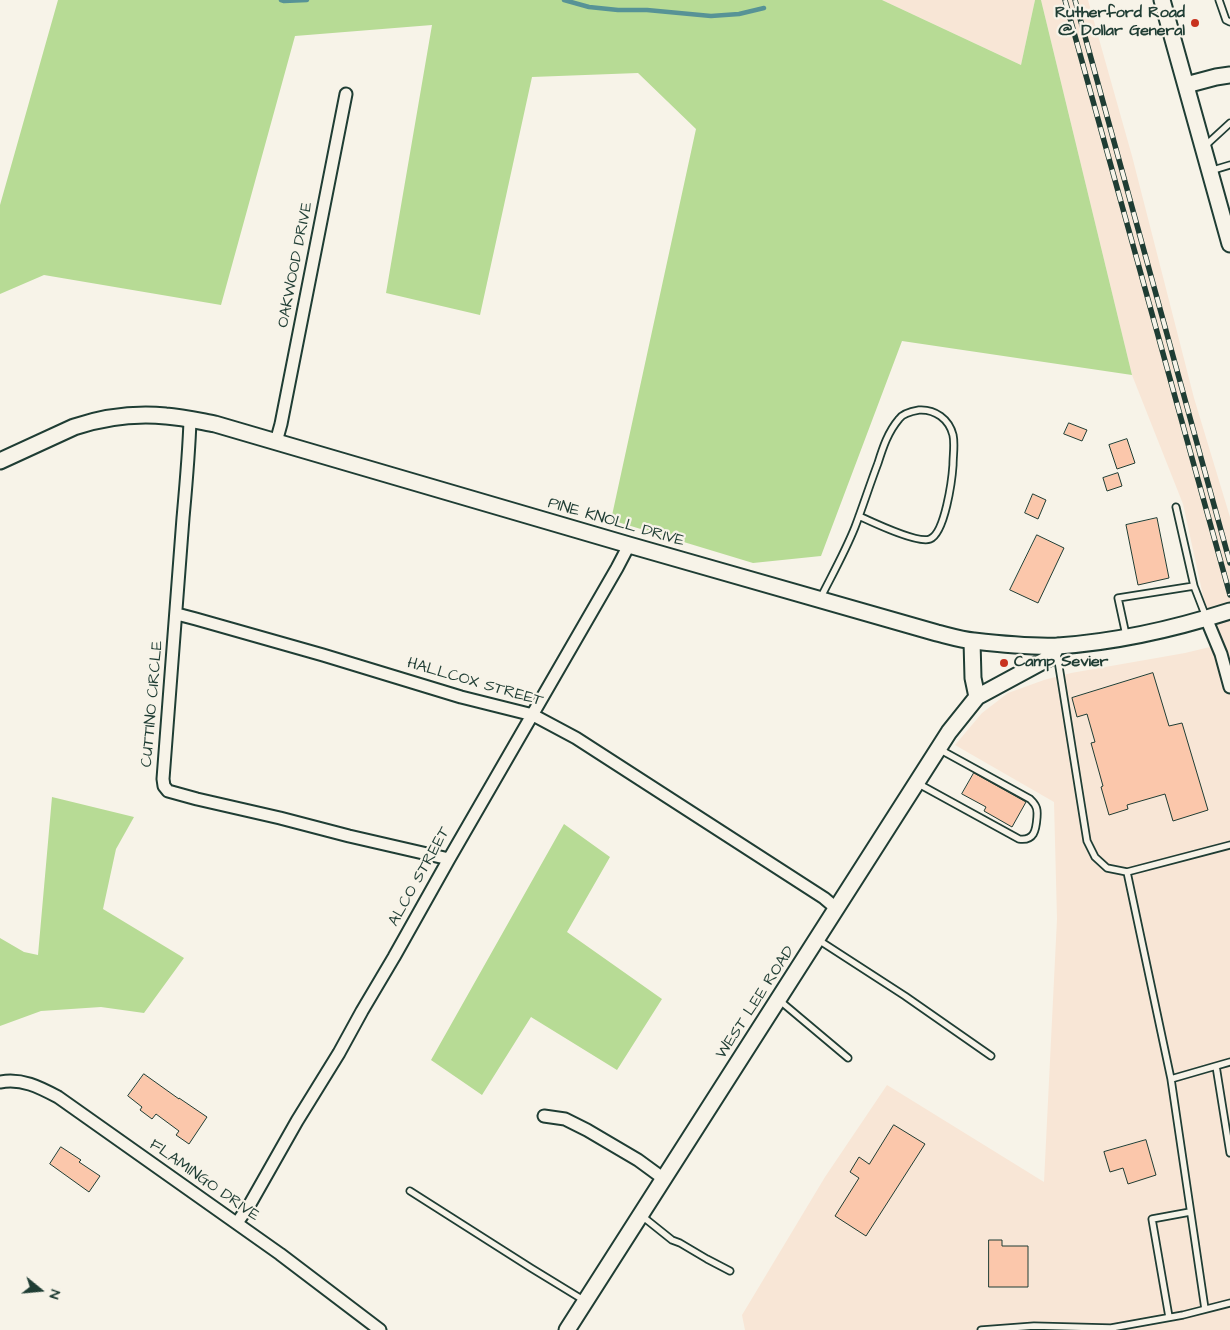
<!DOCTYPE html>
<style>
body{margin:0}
#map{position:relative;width:1230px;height:1330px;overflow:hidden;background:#f7f3e8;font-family:"Architects Daughter",sans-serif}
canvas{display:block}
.north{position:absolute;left:15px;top:1265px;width:50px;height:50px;-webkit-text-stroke:4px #f7f3e8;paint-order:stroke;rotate:107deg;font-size:14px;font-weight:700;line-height:20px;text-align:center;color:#1f3d34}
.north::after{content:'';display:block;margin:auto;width:18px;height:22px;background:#1f3d34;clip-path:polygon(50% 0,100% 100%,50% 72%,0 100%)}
</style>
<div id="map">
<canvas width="1230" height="1330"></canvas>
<div class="north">N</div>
</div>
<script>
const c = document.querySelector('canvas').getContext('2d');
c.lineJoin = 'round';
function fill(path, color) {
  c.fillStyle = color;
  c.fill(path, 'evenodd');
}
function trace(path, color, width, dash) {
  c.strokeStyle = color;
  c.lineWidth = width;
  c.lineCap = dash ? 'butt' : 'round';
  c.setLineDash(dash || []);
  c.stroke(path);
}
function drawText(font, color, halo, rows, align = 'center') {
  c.font = font + ' "Architects Daughter",sans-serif';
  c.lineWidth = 4.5;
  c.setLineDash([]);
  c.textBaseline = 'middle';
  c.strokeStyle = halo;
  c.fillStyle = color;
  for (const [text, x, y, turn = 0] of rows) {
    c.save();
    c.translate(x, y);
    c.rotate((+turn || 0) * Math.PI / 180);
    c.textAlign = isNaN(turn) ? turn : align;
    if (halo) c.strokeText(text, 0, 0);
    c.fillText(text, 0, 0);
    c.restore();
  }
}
fill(new Path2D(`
 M 882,0 L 1035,0 L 1021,65 Z
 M 1041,0 L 1088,0 L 1132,156 L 1194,398 L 1230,517 L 1230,1330 L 745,1330 L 742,1315 L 825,1177 L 887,1085 L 1044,1182 L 1057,919 L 1054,802 L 955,745 L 982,713 L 1008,693 L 1044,680 L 1071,673 L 1185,653 L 1214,646 L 1183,504 L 1132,375 Z`), '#f8e6d6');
fill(new Path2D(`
 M 58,0 L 882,0 L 1021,65 L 1035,0 L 1041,0 L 1132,375 L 902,341 L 821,556 L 753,563 L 611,520 L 696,129 L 638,73 L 532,77 L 480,315 L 386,293 L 432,25 L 295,36 L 221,305 L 44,275 L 0,294 L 0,205 Z
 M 52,797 L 134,817 L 116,849 L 103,909 L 184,958 L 144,1013 L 101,1007 L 41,1011 L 0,1026 L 0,938 L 24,952 L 38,955 Z
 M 564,824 L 610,857 L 567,932 L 662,999 L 617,1070 L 531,1017 L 482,1095 L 431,1060 Z`), '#b7db95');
trace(new Path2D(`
 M 281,0 L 284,1 L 307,0
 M 564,0 L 589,7 L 618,10 L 647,10 L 711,16 L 739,14 L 764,8`), '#579396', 4.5);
const building = new Path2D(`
 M 1069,423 L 1087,430 L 1082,441 L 1064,434 Z
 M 1127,439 L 1135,463 L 1117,469 L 1109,445 Z
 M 1118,473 L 1122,486 L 1107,491 L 1103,478 Z
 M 1033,494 L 1046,500 L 1038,519 L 1025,513 Z
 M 1157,518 L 1169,578 L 1138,585 L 1126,525 Z
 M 1037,535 L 1064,548 L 1038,603 L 1010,590 Z
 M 1153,673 L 1169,726 L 1182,723 L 1208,810 L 1173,821 L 1165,794 L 1127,805 L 1128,809 L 1109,815 L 1101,787 L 1103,786 L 1091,743 L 1095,742 L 1087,714 L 1077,717 L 1072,698 Z
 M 974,773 L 1026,802 L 1012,827 L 984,811 L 986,807 L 962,794 Z
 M 144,1074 L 179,1099 L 179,1098 L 207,1117 L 189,1144 L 176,1135 L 179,1131 L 156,1114 L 152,1119 L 140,1110 L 142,1107 L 128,1096 Z
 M 894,1125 L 925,1144 L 866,1236 L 835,1216 L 859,1178 L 850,1172 L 859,1157 L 869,1164 Z
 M 1146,1140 L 1156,1175 L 1128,1184 L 1123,1168 L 1110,1172 L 1104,1152 Z
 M 61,1147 L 81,1160 L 79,1162 L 100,1176 L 89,1192 L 50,1164 Z
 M 989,1240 L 1002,1240 L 1002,1246 L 1028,1246 L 1028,1287 L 989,1287 Z`);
fill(building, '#fbc7ab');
trace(building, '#1f3d34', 1);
const service = new Path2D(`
 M 1219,0 L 1226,20 L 1230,22
 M 1205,146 L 1230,123
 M 1210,171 L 1230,165
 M 1176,507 L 1194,586
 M 820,599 C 832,575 845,552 855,527 C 863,506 870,484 878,463 C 883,447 888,432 899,419 C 903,413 913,411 919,410 C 935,409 949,419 953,435 C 955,444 953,455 953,465 C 952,480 945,533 930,539 C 918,544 872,522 859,516
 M 1126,635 L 1118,598 L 1194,586 L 1206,617
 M 1057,654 L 1087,841 L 1095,857 L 1107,868 L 1127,872 L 1230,845
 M 917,783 L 1019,839 C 1034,841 1036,831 1037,817 C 1037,813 1038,809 1035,805 C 1034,803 1032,801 1030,799 L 939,749
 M 1127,872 L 1171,1079
 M 817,939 L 905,996 L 991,1056
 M 779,1000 L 848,1058
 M 1216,1066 L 1230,1062
 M 410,1191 L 531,1268 L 585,1301
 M 642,1216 L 672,1240 L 680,1243 L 707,1259 L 730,1271
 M 1205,1309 L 1171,1079 L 1216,1066 L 1230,1153
 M 1169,1317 L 1152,1219 L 1190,1212
 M 981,1330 L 1034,1326 L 1111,1328 L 1183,1315 L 1230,1303`);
const minor = new Path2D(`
 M 190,420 C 189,453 186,485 183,518 C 177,605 170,692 163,779 L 164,786 L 168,791 L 197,799 L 280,818 L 349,836 L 449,859
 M 276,442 L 281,424 L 346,94
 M 177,614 L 196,619 L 323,655 L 461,697 L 533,715 L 576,738 L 824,898 L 837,909
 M 1206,618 L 1221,654 L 1230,687
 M 0,1082 C 22,1078 39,1087 58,1097 L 280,1254 L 380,1330
 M 544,1116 L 565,1119 L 587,1130 L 638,1160 L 664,1179
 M 237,1223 L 250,1204 L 297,1121 L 339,1053 L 362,1011 L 394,957 L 449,859 L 617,568 L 629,545`);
const tertiary = new Path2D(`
 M 1162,0 L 1230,244
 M 1186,85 L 1216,77 L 1230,75
 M 0,461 L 74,427 C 104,417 134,413 166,416 C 182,417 199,421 215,424 L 629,545 L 937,633 C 949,636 962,640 974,641 C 1000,644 1032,647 1058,646 C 1117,642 1174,629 1230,611
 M 972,641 L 973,678 L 977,697
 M 567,1330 L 949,732 L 977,697 L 1051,657 L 1057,646`);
trace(service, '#1f3d34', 9);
trace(minor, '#1f3d34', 15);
trace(tertiary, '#1f3d34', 19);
trace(service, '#f7f3e8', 5.5);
trace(minor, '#f7f3e8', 11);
trace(tertiary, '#f7f3e8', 15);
const rail = new Path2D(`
 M 1065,0 L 1230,595
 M 1075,0 L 1230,563`);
trace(rail, '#1f3d34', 5.5);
trace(rail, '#f7f3e8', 4, [11]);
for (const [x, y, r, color] of [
 [1195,23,5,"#c8321e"],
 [1004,663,5,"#c8321e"]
]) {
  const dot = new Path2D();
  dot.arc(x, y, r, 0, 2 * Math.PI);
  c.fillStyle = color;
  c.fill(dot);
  trace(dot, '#f7f3e8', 2);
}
drawText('bold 16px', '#1f3d34', '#f7f3e8', [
 ["Rutherford Road",1185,14],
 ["@ Dollar General",1185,32],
 ["Camp Sevier",1014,663,"left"]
], 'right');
drawText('16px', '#1f3d34', '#f7f3e8', [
 ["OAKWOOD DRIVE",296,265,-79],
 ["PINE KNOLL DRIVE",616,523,16],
 ["HALLCOX STREET",475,683,16],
 ["CUTTINO CIRCLE",153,704,-85],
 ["ALCO STREET",420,877,-61],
 ["WEST LEE ROAD",756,1003,-57],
 ["FLAMINGO DRIVE",204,1181,35]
]);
</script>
